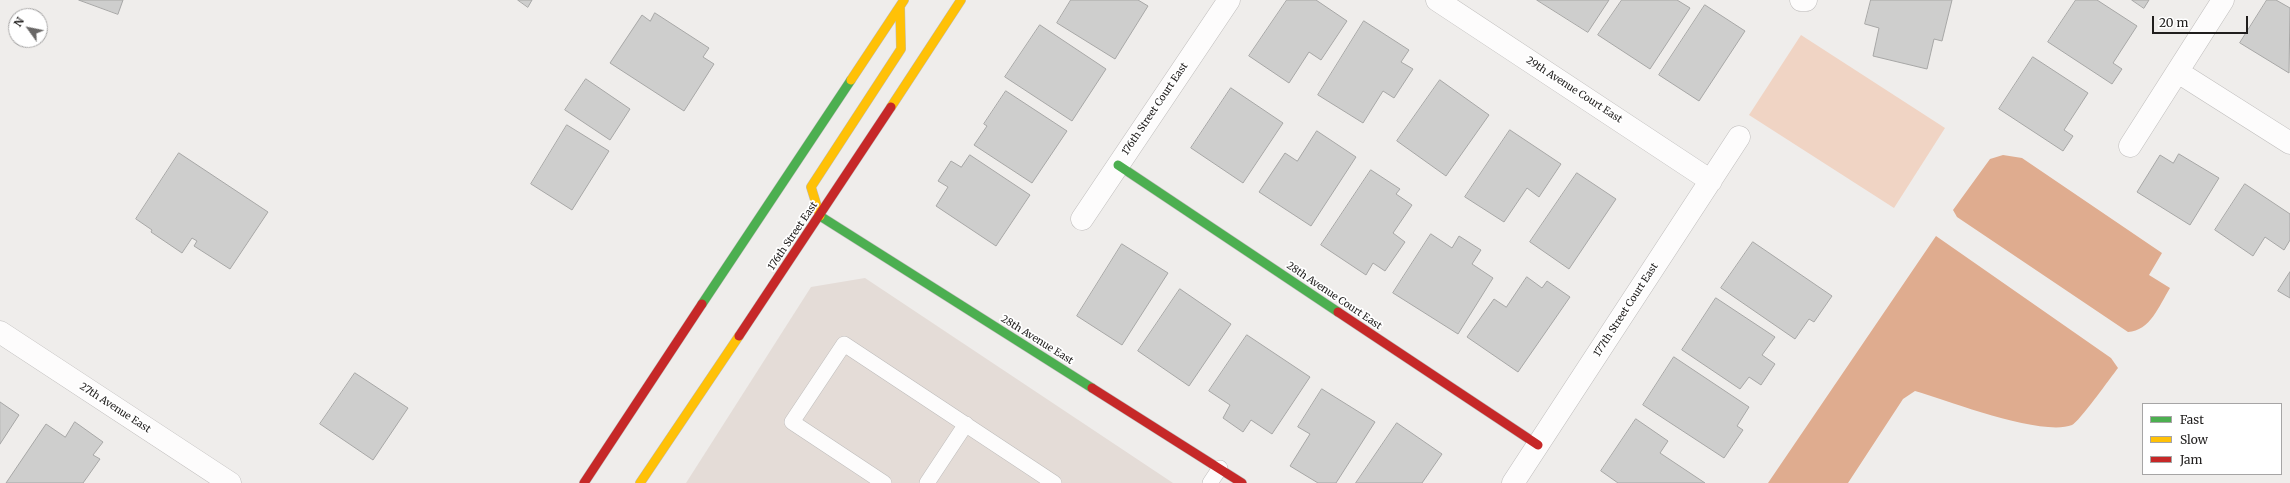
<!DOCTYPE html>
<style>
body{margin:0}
#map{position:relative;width:2290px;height:483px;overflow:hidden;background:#efedeb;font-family:Merriweather,serif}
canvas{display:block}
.legend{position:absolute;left:2142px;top:403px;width:140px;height:72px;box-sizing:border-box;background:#fff;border:1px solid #a6a5a5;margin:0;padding:5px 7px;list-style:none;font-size:12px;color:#201e1d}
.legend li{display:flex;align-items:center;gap:8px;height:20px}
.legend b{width:20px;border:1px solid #a6a5a5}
.north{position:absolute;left:8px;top:8px;width:40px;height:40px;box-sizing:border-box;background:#fff;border:1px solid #a6a5a5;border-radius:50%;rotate:303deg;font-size:11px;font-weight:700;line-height:16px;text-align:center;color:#201e1d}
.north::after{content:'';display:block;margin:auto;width:14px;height:18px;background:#686665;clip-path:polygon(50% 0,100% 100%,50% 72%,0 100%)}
.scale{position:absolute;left:2152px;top:16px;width:96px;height:18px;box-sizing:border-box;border:2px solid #201e1d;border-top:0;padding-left:5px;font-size:12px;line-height:14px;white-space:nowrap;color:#201e1d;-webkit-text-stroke:3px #fff;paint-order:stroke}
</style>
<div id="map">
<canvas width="2290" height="483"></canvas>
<ul class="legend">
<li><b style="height:5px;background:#4caf50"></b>Fast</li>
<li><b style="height:5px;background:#ffc107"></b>Slow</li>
<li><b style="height:5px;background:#c62828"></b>Jam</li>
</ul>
<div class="north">N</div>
<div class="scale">20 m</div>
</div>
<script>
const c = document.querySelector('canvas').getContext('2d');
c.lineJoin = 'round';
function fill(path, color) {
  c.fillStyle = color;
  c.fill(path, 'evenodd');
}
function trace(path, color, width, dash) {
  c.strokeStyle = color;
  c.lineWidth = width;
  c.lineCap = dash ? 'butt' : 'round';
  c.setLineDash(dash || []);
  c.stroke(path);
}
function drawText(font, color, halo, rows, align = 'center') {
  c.font = font + ' Merriweather,serif';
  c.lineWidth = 3.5;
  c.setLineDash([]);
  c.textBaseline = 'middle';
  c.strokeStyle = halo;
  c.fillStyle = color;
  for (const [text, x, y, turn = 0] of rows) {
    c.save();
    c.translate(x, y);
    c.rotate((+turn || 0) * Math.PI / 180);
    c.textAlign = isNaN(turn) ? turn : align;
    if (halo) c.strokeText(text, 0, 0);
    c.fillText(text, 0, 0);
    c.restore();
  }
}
fill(new Path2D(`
 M 865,278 L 1173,483 L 686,483 L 811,287 Z`), '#e4dcd7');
fill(new Path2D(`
 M 1801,35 L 1945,128 L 1894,208 L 1749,115 Z`), '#f0d4c4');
fill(new Path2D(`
 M 2003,155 L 2022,158 L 2162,253 L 2149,275 L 2170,288 C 2159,306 2150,331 2128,332 L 1957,217 L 1953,210 L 1990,159 Z
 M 1936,236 L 2111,358 L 2118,368 C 2111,377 2079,422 2072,425 C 2042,437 1949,401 1915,391 L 1903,399 L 1848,483 L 1768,483 Z`), '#dfac8f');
const building = new Path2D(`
 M 79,0 L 123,0 L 118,14 Z
 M 518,0 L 532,0 L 528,7 Z
 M 1071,0 L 1138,0 L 1148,6 L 1115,59 L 1057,23 Z
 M 1287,0 L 1316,0 L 1347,21 L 1321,60 L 1309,52 L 1289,83 L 1249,56 Z
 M 1537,0 L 1609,0 L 1588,32 Z
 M 1622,0 L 1677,0 L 1690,8 L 1650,69 L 1598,35 Z
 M 1871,0 L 1952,0 L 1942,41 L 1934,39 L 1927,69 L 1873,56 L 1879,28 L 1865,24 Z
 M 2076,0 L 2097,0 L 2137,26 L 2113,63 L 2122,69 L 2112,84 L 2048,42 Z
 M 2132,0 L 2149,0 L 2144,8 Z
 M 2267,0 L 2276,0 L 2290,8 L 2289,73 L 2240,43 Z
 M 1705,5 L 1745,31 L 1699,101 L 1659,75 Z
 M 655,13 L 709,48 L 703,57 L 714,64 L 684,111 L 610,63 L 642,15 L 650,21 Z
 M 1364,21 L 1409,50 L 1401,62 L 1413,69 L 1394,98 L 1383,91 L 1363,123 L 1318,95 Z
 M 1040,25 L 1106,69 L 1072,121 L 1005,77 Z
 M 2033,57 L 2088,93 L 2064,130 L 2073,136 L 2063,151 L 1999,109 Z
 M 586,79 L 630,109 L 610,140 L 565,110 Z
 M 1440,80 L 1489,115 L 1446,176 L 1397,141 Z
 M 1231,88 L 1283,123 L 1243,183 L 1191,148 Z
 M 1006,91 L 1067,131 L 1032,183 L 974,145 L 987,126 L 984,124 Z
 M 567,125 L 609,151 L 572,210 L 531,184 Z
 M 1510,130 L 1561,164 L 1539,197 L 1527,188 L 1504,222 L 1465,197 Z
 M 1317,131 L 1356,157 L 1311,226 L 1259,192 L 1285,153 L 1297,161 Z
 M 179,153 L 268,212 L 230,269 L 194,246 L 197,241 L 192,238 L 182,253 L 151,232 L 152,230 L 136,219 Z
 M 2179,154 L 2219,178 L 2190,225 L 2137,192 L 2160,155 L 2173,163 Z
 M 970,155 L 1030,195 L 996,246 L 936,206 L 948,187 L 938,181 L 951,161 L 961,167 Z
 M 1371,170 L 1400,189 L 1396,194 L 1412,205 L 1393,233 L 1405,242 L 1385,271 L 1373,263 L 1366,275 L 1321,245 Z
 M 1577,173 L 1616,199 L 1569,269 L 1530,242 Z
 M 2245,184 L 2290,214 L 2290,240 L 2284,250 L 2265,237 L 2253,256 L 2215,230 Z
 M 1431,234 L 1452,248 L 1459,236 L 1481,250 L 1472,264 L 1493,278 L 1458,334 L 1393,293 Z
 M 1753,242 L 1832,296 L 1814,322 L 1809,319 L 1795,339 L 1721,288 Z
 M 1122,244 L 1168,273 L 1122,345 L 1077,316 Z
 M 2290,272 L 2290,298 L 2278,291 Z
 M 1527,277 L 1542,288 L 1547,281 L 1570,297 L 1518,372 L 1467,337 L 1494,299 L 1506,307 Z
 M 1180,289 L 1231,324 L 1189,386 L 1138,351 Z
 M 1716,298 L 1775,337 L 1762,355 L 1775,364 L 1761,385 L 1749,377 L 1740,389 L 1682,350 Z
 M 1247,335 L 1310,377 L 1272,434 L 1251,420 L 1243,432 L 1223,418 L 1230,405 L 1209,391 Z
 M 1674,357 L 1749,407 L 1737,426 L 1743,430 L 1724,458 L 1643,405 Z
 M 355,373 L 408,408 L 373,460 L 320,424 Z
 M 1322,389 L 1375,422 L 1336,483 L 1318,483 L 1290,466 L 1310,434 L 1298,427 Z
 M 0,402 L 19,415 L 0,444 Z
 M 1636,419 L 1668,441 L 1660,453 L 1705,483 L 1618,483 L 1601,471 Z
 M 75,422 L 103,442 L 93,455 L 100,459 L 83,483 L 6,483 L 46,424 L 65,437 Z
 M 1397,423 L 1442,454 L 1422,483 L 1356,483 Z`);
fill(building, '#cececd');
trace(building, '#a7a7a6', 1);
const lane = new Path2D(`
 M 884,483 L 792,422 L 844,344 L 1054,483
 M 927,483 L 966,424
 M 1210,483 L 1220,468`);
const street = new Path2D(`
 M 1437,0 L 1711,181
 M 1801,0 L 1806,0
 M 2178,72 L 2290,143
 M 2130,146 L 2223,0
 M 1082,219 L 1229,0
 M 0,332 L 230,483
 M 1513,483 L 1739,137`);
const fast = new Path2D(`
 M 1118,165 L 1338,312
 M 820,216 L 1092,388
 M 702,304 L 851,80`);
const slow = new Path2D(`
 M 851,80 L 904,0
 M 891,107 L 961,0
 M 820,216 L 811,187 L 901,49 L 900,6
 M 640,483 L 739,336`);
const jam = new Path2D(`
 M 1338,312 L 1538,445
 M 739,336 L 891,107
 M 1092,388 L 1242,483
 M 584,483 L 702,304`);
trace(lane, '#bebcbb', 16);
trace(street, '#bebcbb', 23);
trace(fast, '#bebcbb', 10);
trace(slow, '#bebcbb', 10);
trace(jam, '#bebcbb', 10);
trace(lane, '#fdfcfc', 15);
trace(street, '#fdfcfc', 22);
trace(fast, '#4caf50', 9);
trace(slow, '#ffc107', 9);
trace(jam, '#c62828', 9);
drawText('10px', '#201e1d', '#fff', [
 ["29th Avenue Court East",1574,90,33],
 ["176th Street Court East",1155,109,-56],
 ["176th Street East",793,236,-56],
 ["28th Avenue Court East",1334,296,34],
 ["177th Street Court East",1626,310,-57],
 ["28th Avenue East",1037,340,32],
 ["27th Avenue East",115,408,33]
]);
</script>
